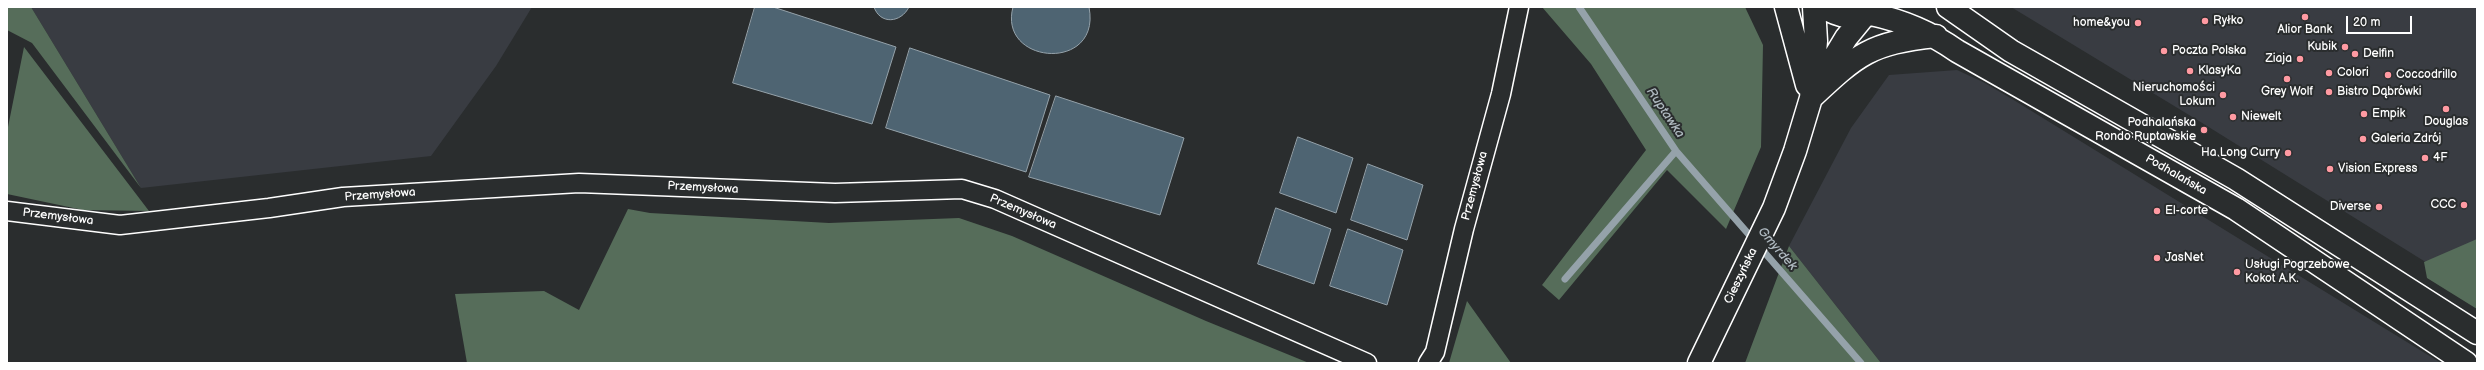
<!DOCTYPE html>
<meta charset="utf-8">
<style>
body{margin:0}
#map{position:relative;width:2484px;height:370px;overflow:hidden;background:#2a2d2e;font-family:"Balsamiq Sans",sans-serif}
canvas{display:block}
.frame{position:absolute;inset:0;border:8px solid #fff;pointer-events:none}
.scale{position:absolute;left:2346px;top:16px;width:66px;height:18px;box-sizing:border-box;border:2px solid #fff;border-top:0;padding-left:5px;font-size:12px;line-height:14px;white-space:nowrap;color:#fff;-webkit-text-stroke:3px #2a2d2e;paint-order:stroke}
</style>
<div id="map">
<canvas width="2484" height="370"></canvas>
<div class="frame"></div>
<div class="scale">20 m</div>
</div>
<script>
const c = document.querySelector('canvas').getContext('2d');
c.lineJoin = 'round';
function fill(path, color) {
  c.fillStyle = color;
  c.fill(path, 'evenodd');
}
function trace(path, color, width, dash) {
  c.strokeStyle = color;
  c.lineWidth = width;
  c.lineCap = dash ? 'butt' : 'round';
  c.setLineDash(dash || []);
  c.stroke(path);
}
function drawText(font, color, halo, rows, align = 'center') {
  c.font = font + ' "Balsamiq Sans",sans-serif';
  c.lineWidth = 4;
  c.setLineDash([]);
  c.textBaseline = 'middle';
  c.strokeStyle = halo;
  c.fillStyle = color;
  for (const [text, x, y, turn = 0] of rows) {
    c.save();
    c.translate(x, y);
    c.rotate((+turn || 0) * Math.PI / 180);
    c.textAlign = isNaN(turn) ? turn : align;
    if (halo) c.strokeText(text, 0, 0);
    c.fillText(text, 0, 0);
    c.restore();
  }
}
fill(new Path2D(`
 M 31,7 L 532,7 L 496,66 L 431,156 L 141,188 Z
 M 2011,7 L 2477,7 L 2477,294 L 2199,121 Z
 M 1957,70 L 1983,82 L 2012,99 L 2441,363 L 1881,363 L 1789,246 L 1851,128 L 1889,75 Z`), '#393c42');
fill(new Path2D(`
 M 7,7 L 31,7 L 141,188 L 32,43 L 7,30 Z
 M 1542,7 L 1745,7 L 1763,45 L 1761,147 L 1726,229 L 1667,170 L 1559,300 L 1542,285 L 1646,150 L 1591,64 Z
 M 24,47 L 149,211 L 83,210 L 7,194 L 7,132 Z
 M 628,209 L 650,213 L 829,223 L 959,218 L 1012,236 L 1206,321 L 1309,363 L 467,363 L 455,294 L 544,291 L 579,310 Z
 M 2477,239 L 2477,309 L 2427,278 L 2424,262 Z
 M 1789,246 L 1881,363 L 1745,363 Z
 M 1467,301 L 1511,363 L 1449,363 Z`), '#566d5a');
const water = new Path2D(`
 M 755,7 L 773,7 L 896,47 L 872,124 L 733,83 Z
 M 874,7 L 909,7 C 901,23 880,25 874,7 Z
 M 1013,7 L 1089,7 C 1102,73 997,65 1013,7 Z
 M 910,48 L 1050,95 L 1026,172 L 886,128 Z
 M 1056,96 L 1184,138 L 1160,215 L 1029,177 Z
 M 1298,137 L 1353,158 L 1336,213 L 1280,193 Z
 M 1368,164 L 1423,185 L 1407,240 L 1351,220 Z
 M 1276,208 L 1331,229 L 1314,284 L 1258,264 Z
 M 1348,229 L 1403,250 L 1387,305 L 1330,286 Z`);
fill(water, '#4e6472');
trace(water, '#95a2aa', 1);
trace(new Path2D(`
 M 1579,7 L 1676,151 L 1861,363
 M 1565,279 L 1676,151`), '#95a2aa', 7);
const street = new Path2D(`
 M 7,211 L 120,225 L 269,208 L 343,197 L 579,183 L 835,193 L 962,189 L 995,199 L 1367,363
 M 1428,363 L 1435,352 L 1464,229 L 1501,94 L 1519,7`);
const secondary = new Path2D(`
 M 1786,7 L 1807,85
 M 1824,7 C 1838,17 1858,20 1874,13
 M 1948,7 L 2011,51 L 2236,179 L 2477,333
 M 1871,14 C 1904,21 1930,32 1957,51 L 2236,209 L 2466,363
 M 1820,81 L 1846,38 L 1864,16
 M 1811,98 C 1858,54 1870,43 1936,36
 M 1699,363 L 1774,208 L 1795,151 L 1811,98 L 1816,41 L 1814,7`);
trace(street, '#fff', 21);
trace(secondary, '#fff', 25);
trace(street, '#2a2d2e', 18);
trace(secondary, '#2a2d2e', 22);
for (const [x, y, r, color] of [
 [2305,17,4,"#ff9aa2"],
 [2205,21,4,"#ff9aa2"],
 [2138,23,4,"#ff9aa2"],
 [2345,47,4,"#ff9aa2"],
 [2164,51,4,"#ff9aa2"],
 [2355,54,4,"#ff9aa2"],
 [2300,59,4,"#ff9aa2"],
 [2190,71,4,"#ff9aa2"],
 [2329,73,4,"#ff9aa2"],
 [2388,75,4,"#ff9aa2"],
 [2287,79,4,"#ff9aa2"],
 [2329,92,4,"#ff9aa2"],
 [2223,95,4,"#ff9aa2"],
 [2446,109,4,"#ff9aa2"],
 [2364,114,4,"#ff9aa2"],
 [2233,117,4,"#ff9aa2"],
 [2204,130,4,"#ff9aa2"],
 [2363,139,4,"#ff9aa2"],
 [2288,153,4,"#ff9aa2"],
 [2425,158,4,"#ff9aa2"],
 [2330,169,4,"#ff9aa2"],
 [2464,205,4,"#ff9aa2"],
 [2379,207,4,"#ff9aa2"],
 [2157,211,4,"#ff9aa2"],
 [2157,258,4,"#ff9aa2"],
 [2237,272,4,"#ff9aa2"]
]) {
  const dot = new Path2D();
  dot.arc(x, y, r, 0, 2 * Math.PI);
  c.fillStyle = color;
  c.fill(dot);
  trace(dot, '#2a2d2e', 1.5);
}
drawText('12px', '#fff', '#2a2d2e', [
 ["Ryłko",2213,21],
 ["home&you",2130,23,"right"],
 ["Alior Bank",2305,30,"center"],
 ["Kubik",2337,47,"right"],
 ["Poczta Polska",2172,51],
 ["Delfin",2363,54],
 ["Ziaja",2292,59,"right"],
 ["KlasyKa",2198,71],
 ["Colori",2337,73],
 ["Coccodrillo",2396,75],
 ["Nieruchomości",2215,88,"right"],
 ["Lokum",2215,102,"right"],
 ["Grey Wolf",2287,92,"center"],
 ["Bistro Dąbrówki",2337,92],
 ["Empik",2372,114],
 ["Niewelt",2241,117],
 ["Douglas",2446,122,"center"],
 ["Podhalańska",2196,123,"right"],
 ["Rondo Ruptawskie",2196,137,"right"],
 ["Galeria Zdrój",2371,139],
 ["Ha Long Curry",2280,153,"right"],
 ["4F",2433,158],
 ["Vision Express",2338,169],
 ["CCC",2456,205,"right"],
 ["Diverse",2371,207,"right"],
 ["El-corte",2165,211],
 ["JasNet",2165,258],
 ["Usługi Pogrzebowe",2245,265],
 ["Kokot A.K.",2245,279]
], 'left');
drawText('12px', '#fff', '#2a2d2e', [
 ["Podhalańska",2176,175,30],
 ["Przemysłowa",1475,186,-75],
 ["Przemysłowa",703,188,3],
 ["Przemysłowa",380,195,-4],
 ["Przemysłowa",1023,212,23],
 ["Przemysłowa",58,217,7],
 ["Cieszyńska",1741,276,-64]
]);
drawText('italic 13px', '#afb9c0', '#2a2d2e', [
 ["Ruptawka",1665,113,56],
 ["Gmyrdek",1777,249,49]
]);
</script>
